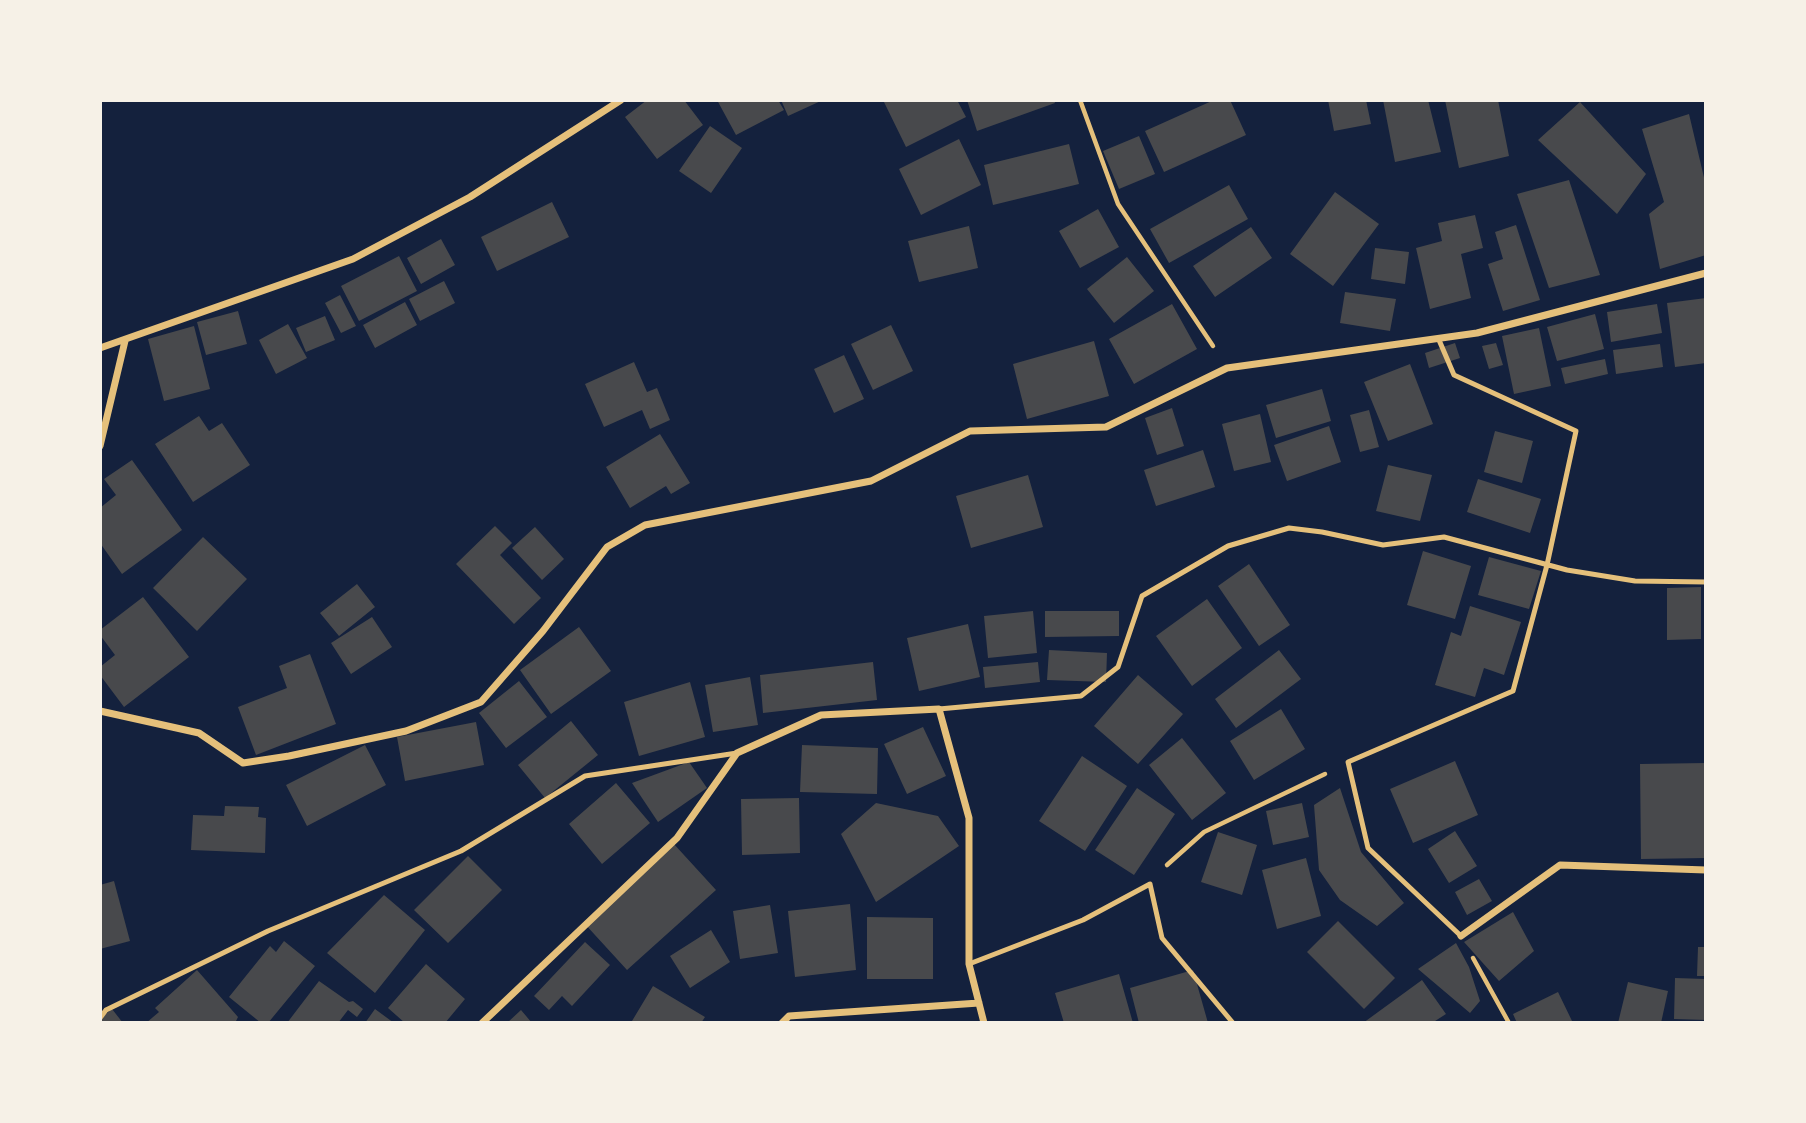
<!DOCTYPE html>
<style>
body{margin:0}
#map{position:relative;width:1806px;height:1123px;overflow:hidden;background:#14213d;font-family:Arial,sans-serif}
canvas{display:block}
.frame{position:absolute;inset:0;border:102px solid #f6f1e7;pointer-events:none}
</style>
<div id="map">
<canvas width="1806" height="1123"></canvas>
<div class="frame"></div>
</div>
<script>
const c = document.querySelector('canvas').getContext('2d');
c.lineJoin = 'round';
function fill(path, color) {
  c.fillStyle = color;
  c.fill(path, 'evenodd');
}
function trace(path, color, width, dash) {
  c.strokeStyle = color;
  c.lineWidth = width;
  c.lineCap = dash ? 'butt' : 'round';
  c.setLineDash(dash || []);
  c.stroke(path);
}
fill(new Path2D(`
 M 647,100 L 684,100 L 703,125 L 657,159 L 625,117 Z
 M 717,100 L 778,100 L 784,110 L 736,135 Z
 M 781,100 L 823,100 L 788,116 Z
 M 883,100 L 957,100 L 966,117 L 906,147 Z
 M 967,100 L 1054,100 L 1055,103 L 977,131 Z
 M 1214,100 L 1230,100 L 1246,135 L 1164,172 L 1145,131 Z
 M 1328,100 L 1366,100 L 1371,124 L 1334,131 Z
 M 1383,100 L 1428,100 L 1441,152 L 1395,162 Z
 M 1445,100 L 1498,100 L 1509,156 L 1459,168 Z
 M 1580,102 L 1646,174 L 1617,214 L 1538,140 Z
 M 1689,114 L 1706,186 L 1706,255 L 1660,269 L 1649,214 L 1664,202 L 1642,129 Z
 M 710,126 L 742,148 L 711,193 L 679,171 Z
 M 1139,136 L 1155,174 L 1119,189 L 1103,151 Z
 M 959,139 L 981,185 L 921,215 L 899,169 Z
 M 1069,144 L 1079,184 L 993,205 L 984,165 Z
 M 1569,180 L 1600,275 L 1549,288 L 1517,194 Z
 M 1229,185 L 1248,219 L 1169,263 L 1150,229 Z
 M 1335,192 L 1379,224 L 1333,286 L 1290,254 Z
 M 552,202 L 569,237 L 497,271 L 481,237 Z
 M 1098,209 L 1119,247 L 1080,268 L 1059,231 Z
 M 1475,215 L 1483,248 L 1461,254 L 1471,298 L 1430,309 L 1416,248 L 1442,241 L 1438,223 Z
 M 1516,225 L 1540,300 L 1503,311 L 1488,264 L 1503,259 L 1495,232 Z
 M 969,226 L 978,268 L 919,282 L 908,241 Z
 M 1251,227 L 1272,258 L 1215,297 L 1193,266 Z
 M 441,239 L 455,265 L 421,284 L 407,258 Z
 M 1375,248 L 1409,252 L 1405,284 L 1371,279 Z
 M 399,256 L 417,291 L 359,321 L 341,286 Z
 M 1127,257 L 1154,291 L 1114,323 L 1087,289 Z
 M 444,281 L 455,303 L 420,321 L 409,299 Z
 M 1345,292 L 1396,299 L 1390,331 L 1340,323 Z
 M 340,295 L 356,326 L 341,333 L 325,303 Z
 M 1706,298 L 1706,363 L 1675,367 L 1667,303 Z
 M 405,302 L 417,325 L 375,348 L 363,325 Z
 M 1172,304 L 1197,349 L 1134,384 L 1109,339 Z
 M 1657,304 L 1662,333 L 1611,342 L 1607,312 Z
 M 238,311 L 247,344 L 206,355 L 197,322 Z
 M 1595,314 L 1604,349 L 1557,361 L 1547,327 Z
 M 325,316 L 335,340 L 306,352 L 296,328 Z
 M 288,324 L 307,358 L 276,374 L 259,340 Z
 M 891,325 L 913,371 L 873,390 L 851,344 Z
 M 194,326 L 210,389 L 164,401 L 148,339 Z
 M 1539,328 L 1551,386 L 1514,394 L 1502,336 Z
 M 1094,341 L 1109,396 L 1027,419 L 1013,364 Z
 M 1455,343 L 1460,358 L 1429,368 L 1425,353 Z
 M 1496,343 L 1503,365 L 1489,369 L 1482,346 Z
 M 1660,344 L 1663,367 L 1616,374 L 1613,350 Z
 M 844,355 L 864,399 L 834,413 L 814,369 Z
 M 1605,359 L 1608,374 L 1565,384 L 1561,368 Z
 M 634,362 L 647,392 L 657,388 L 670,420 L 650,429 L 642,410 L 604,427 L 585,384 Z
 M 1410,364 L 1433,424 L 1388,441 L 1364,382 Z
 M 1322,389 L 1331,421 L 1276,438 L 1266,405 Z
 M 1172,408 L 1184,446 L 1157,455 L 1145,418 Z
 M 1369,410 L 1379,447 L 1360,452 L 1350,415 Z
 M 1260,414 L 1271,462 L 1234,471 L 1222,424 Z
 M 199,416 L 209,431 L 222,423 L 250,465 L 193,502 L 155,444 Z
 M 1329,426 L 1341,462 L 1287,481 L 1274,445 Z
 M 1495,431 L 1533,441 L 1522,483 L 1484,472 Z
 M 660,434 L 690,483 L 671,494 L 666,486 L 630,508 L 606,467 Z
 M 1203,450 L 1215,487 L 1156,506 L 1144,470 Z
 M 132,460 L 182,530 L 122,574 L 100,543 L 100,508 L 116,495 L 104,479 Z
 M 1388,465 L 1432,475 L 1420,521 L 1376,511 Z
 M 1028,475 L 1043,527 L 971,548 L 956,496 Z
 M 1478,479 L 1541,499 L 1530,533 L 1467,512 Z
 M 495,526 L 512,543 L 500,555 L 541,598 L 514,624 L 456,564 Z
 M 535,527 L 564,559 L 542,580 L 512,548 Z
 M 203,537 L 247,579 L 197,631 L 153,588 Z
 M 1423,551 L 1471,566 L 1455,619 L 1407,605 Z
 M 1489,557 L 1541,571 L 1529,609 L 1478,595 Z
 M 1249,564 L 1290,625 L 1259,646 L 1218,586 Z
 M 357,584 L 375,607 L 339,636 L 320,613 Z
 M 1701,587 L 1701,639 L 1667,640 L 1667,588 Z
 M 143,597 L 189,657 L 124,707 L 100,675 L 100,667 L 115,655 L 100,635 L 100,630 Z
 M 1207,599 L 1242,648 L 1192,686 L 1156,636 Z
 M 1470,606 L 1521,622 L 1504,675 L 1484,668 L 1475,697 L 1435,685 L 1451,632 L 1461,636 Z
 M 1033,611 L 1037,653 L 988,658 L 984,616 Z
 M 1045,611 L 1119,611 L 1119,636 L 1045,637 Z
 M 372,617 L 392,647 L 351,674 L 331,643 Z
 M 968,624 L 980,677 L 919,691 L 907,638 Z
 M 579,627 L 611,671 L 551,714 L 520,670 Z
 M 1049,650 L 1107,653 L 1106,682 L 1047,680 Z
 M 1279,650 L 1301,679 L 1236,728 L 1215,699 Z
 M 310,654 L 336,724 L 256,755 L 238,707 L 287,688 L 279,666 Z
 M 873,662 L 877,700 L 763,713 L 760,675 Z
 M 1038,662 L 1040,682 L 985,688 L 983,667 Z
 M 1138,675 L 1183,714 L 1138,764 L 1094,726 Z
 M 750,677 L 758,725 L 713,732 L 705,685 Z
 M 519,681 L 547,717 L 506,748 L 479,713 Z
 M 690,682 L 705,737 L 639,756 L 624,702 Z
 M 1281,709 L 1305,749 L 1254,780 L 1230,741 Z
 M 571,721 L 598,755 L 545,798 L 518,765 Z
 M 476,722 L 484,765 L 405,781 L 397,737 Z
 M 923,727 L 946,776 L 907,794 L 884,744 Z
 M 1182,738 L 1226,793 L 1192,820 L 1149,765 Z
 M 365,745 L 386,785 L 307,826 L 286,785 Z
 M 802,745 L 878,748 L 877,794 L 800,792 Z
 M 1082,756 L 1127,786 L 1085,851 L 1039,821 Z
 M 1455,761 L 1478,815 L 1413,843 L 1390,789 Z
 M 689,762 L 707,788 L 658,822 L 632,783 Z
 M 1706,763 L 1706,858 L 1641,859 L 1640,764 Z
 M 616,783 L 650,823 L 602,864 L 569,824 Z
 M 1137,788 L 1175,814 L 1134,875 L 1095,850 Z
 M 1340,788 L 1361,852 L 1404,903 L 1377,926 L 1340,900 L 1319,870 L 1314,805 Z
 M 799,798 L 800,853 L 742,855 L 741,799 Z
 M 876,803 L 938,816 L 959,846 L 876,902 L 841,834 Z
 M 1302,803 L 1309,837 L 1273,845 L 1266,811 Z
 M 225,806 L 259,807 L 258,817 L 266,818 L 265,853 L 191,850 L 193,815 L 224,816 Z
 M 1455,831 L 1477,866 L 1449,883 L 1428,849 Z
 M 1218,832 L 1257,845 L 1242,895 L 1201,882 Z
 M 673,843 L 716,890 L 627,970 L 584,923 Z
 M 468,856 L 502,890 L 448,943 L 414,910 Z
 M 1306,858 L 1321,916 L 1277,929 L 1262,870 Z
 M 1479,879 L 1492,901 L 1467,915 L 1455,892 Z
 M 114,881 L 130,941 L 100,949 L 100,885 Z
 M 384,895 L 425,930 L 375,993 L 327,953 Z
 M 850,904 L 856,970 L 795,977 L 788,911 Z
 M 770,905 L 778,953 L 740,959 L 733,911 Z
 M 1513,912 L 1534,951 L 1499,981 L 1464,942 Z
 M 867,917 L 933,918 L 933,979 L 867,979 Z
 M 1338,921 L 1395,978 L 1364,1009 L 1307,952 Z
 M 711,930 L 730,962 L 690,988 L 670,956 Z
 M 284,941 L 315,966 L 268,1023 L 261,1023 L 229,997 L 270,946 L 276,952 Z
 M 585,942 L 610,965 L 572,1006 L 562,996 L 549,1010 L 534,996 Z
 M 1456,943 L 1469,967 L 1480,1001 L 1470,1013 L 1418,969 Z
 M 1698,947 L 1706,947 L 1706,976 L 1697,976 Z
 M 426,964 L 465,999 L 445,1023 L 405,1023 L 388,1008 Z
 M 197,970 L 238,1017 L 235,1023 L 146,1023 L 159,1012 L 155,1008 Z
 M 1193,970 L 1208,1023 L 1139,1023 L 1130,988 Z
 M 1119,974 L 1133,1023 L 1064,1023 L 1055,993 Z
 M 1675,978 L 1706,979 L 1706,1020 L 1674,1019 Z
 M 1422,980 L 1446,1014 L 1432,1023 L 1363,1023 Z
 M 319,981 L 349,1002 L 353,1001 L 363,1009 L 357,1017 L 348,1010 L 338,1023 L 287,1023 Z
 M 1628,982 L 1668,991 L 1661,1023 L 1618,1023 Z
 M 653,986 L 705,1017 L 701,1023 L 636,1023 L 632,1021 Z
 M 1558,992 L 1573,1023 L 1517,1023 L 1513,1014 Z
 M 112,1009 L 123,1023 L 100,1023 L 100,1019 Z
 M 375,1009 L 394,1023 L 365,1023 Z
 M 521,1010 L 532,1023 L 507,1023 Z`), '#48494c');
trace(new Path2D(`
 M 1080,100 L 1118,204 L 1213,346
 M 1167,865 L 1204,832 L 1325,774
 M 1473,958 L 1509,1023
 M 1705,1023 L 1706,1022`), '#e5c07b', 4.5);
trace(new Path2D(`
 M 1439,340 L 1454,375 L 1576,431 L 1547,565 L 1513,691 L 1348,762 L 1368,848 L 1461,936
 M 939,709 L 1081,696 L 1118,667 L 1142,596 L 1228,546 L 1289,528 L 1322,532 L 1383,545 L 1444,537 L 1567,570 L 1635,581 L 1706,582
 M 969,964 L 1083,920 L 1150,884 L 1162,938 L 1233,1023
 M 100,1018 L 106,1010 L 268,931 L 461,851 L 585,776 L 737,753`), '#e5c07b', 5);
trace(new Path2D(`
 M 100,348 L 353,259 L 470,197 L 621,100
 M 100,446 L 125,341
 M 100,711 L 199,733 L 243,763 L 289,756 L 406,731 L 481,702 L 543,631 L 607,547 L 645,525 L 871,481 L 970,431 L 1106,427 L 1227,368 L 1477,333 L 1706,273
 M 1461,936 L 1560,865 L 1706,870
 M 482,1023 L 677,838 L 737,753 L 821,715 L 939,709 L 969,818 L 969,964 L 984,1023
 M 782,1023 L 789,1016 L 979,1003`), '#e5c07b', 7);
</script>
